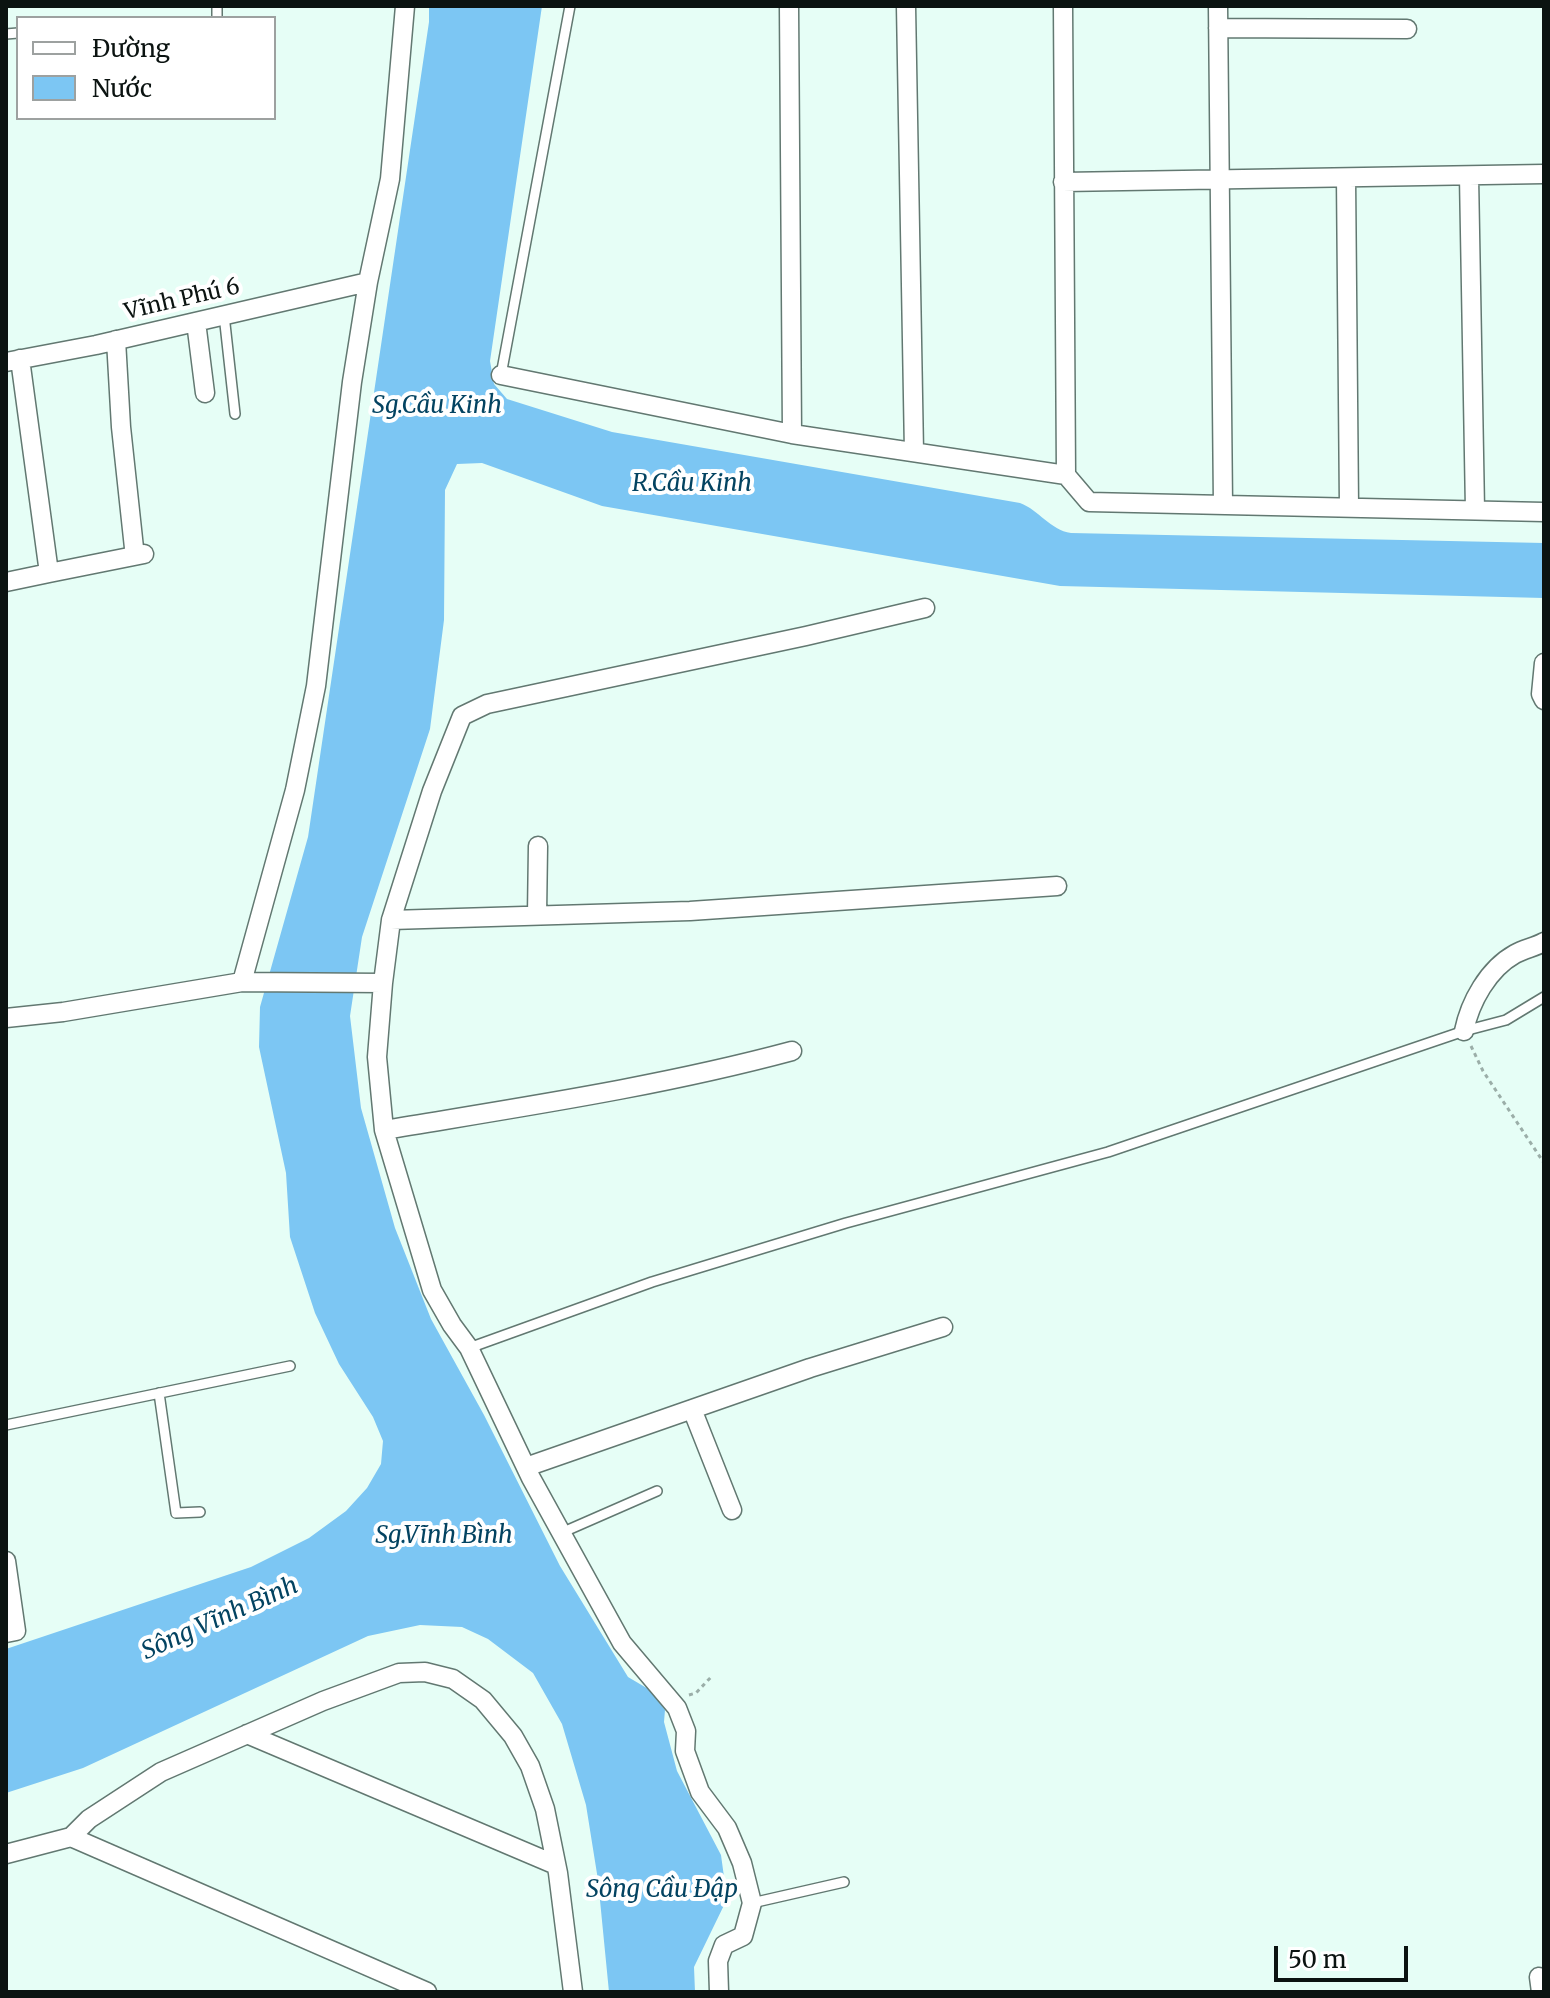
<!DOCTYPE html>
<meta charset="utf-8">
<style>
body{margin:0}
#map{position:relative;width:1550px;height:1998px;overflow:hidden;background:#e6fef6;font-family:Merriweather,serif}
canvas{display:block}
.frame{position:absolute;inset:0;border:8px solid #0b1311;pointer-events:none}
.legend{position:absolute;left:16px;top:16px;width:260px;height:104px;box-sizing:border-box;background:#fff;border:2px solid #9da1a0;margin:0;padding:10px 14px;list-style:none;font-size:24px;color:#0b1311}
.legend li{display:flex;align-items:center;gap:16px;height:40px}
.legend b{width:40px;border:2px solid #9da1a0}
.scale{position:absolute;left:1274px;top:1946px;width:134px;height:36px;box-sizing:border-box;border:4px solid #0b1311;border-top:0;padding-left:10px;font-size:24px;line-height:28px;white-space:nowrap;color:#0b1311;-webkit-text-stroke:6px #fff;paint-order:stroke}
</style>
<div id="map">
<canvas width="1550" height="1998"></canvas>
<div class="frame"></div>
<ul class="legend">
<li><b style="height:10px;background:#fff"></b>Đường</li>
<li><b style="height:22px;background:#7cc6f3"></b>Nước</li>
</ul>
<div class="scale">50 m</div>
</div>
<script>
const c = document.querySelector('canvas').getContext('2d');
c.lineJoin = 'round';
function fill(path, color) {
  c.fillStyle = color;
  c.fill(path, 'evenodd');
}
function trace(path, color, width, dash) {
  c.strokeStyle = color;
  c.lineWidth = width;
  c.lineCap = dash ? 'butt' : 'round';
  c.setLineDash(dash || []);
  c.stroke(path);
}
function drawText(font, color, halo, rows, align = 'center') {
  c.font = font + ' Merriweather,serif';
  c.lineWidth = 8;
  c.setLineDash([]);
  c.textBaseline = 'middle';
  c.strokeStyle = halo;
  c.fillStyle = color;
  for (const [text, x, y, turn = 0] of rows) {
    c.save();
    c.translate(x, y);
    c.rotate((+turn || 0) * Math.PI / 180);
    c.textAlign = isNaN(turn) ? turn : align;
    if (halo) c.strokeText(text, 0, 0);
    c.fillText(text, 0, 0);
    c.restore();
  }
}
fill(new Path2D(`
 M 429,6 L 542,6 L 490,361 L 494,384 L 507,399 L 612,432 L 1020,503 C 1039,510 1050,530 1071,533 L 1544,543 L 1544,598 L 1060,586 L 602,506 L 482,463 L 457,464 L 445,490 L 444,620 L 430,729 L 362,937 L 350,1016 L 361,1108 L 395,1228 L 431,1319 L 484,1415 L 560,1566 L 628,1677 L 650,1690 L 665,1710 L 664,1722 L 677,1771 L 721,1855 L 727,1899 L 694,1967 L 695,1992 L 609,1992 L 598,1880 L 586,1805 L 562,1724 L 533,1673 L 488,1639 L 462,1627 L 420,1625 L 368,1636 L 83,1768 L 6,1793 L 6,1649 L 251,1567 L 309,1538 L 346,1511 L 367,1488 L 381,1464 L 383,1441 L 373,1417 L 339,1364 L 315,1313 L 290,1237 L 286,1173 L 259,1047 L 260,1007 L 308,837 L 429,22 Z`), '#7cc6f3');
const service = new Path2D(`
 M 217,6 L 217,18
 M 6,34 L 18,33
 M 224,315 L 235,414
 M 501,375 L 570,6
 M 469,1348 L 652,1282 L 846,1223 L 1108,1152 L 1464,1031 L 1506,1020 L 1544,997
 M 159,1393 L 176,1513 L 200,1512
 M 6,1425 L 290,1366
 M 561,1533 L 657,1491
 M 752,1903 L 844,1882`);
const minor = new Path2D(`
 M 789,6 L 792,434
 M 906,6 L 914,452
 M 1063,6 L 1066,475
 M 1218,6 L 1223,505
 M 1218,28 L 1407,29
 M 1469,176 L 1475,510
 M 1346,178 L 1349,507
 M 1063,182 L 1544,174
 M 196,322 L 205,393
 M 116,340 L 121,427 L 134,548
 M 6,362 L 96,345 L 368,282
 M 501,375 L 792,434 L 1066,475 L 1089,502 L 1544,512
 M 49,573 L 144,554
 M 6,582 L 49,573 L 20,359
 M 1544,663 L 1541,694 L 1544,700
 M 537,915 L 538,846
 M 391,920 L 690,911 L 1057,886
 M 242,982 L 295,790 L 316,686 L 352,382 L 368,282 L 390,179 L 405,6
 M 383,983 L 391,920 L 432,791 L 462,716 L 487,704 L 806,636 L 925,608
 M 6,1018 L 63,1012 L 242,982 L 383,983 L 377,1057 L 384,1130 L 432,1290 L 452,1325 L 469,1348 L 531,1478 L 622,1643 L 677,1708 L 686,1731 L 685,1751 L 700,1792 L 727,1828 L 742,1863 L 752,1903 L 743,1936 L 724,1945 L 718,1961 L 719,1992
 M 1464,1031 C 1470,1002 1488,969 1515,954 C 1524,949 1535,947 1544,942
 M 384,1130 C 521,1107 658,1087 792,1051
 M 692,1409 L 732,1510
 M 526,1467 L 810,1368 L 943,1327
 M 6,1561 L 16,1631 L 6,1633
 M 247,1734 L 556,1865
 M 71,1837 L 427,1992
 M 6,1854 L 71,1837 L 89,1819 L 161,1772 L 323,1701 L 399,1673 L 425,1672 L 453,1679 L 483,1700 L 513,1736 L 530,1766 L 545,1809 L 558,1873 L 573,1992
 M 1539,1977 L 1541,1992`);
trace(service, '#627871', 12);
trace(minor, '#627871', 21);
trace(new Path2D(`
 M 1471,1046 L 1483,1071 L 1544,1163
 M 689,1695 L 696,1693 L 712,1676`), '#9baea8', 3, [4, 4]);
trace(service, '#fff', 9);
trace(minor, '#fff', 18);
drawText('22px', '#0b1311', '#fff', [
 ["Vĩnh Phú 6",182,300,-13]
]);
drawText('italic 24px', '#034361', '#fff', [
 ["Sg.Cầu Kinh",437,406],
 ["R.Cầu Kinh",692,484],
 ["Sg.Vĩnh Bình",444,1536],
 ["Sông Vĩnh Bình",220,1619,-24],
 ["Sông Cầu Đập",662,1890]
]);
</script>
